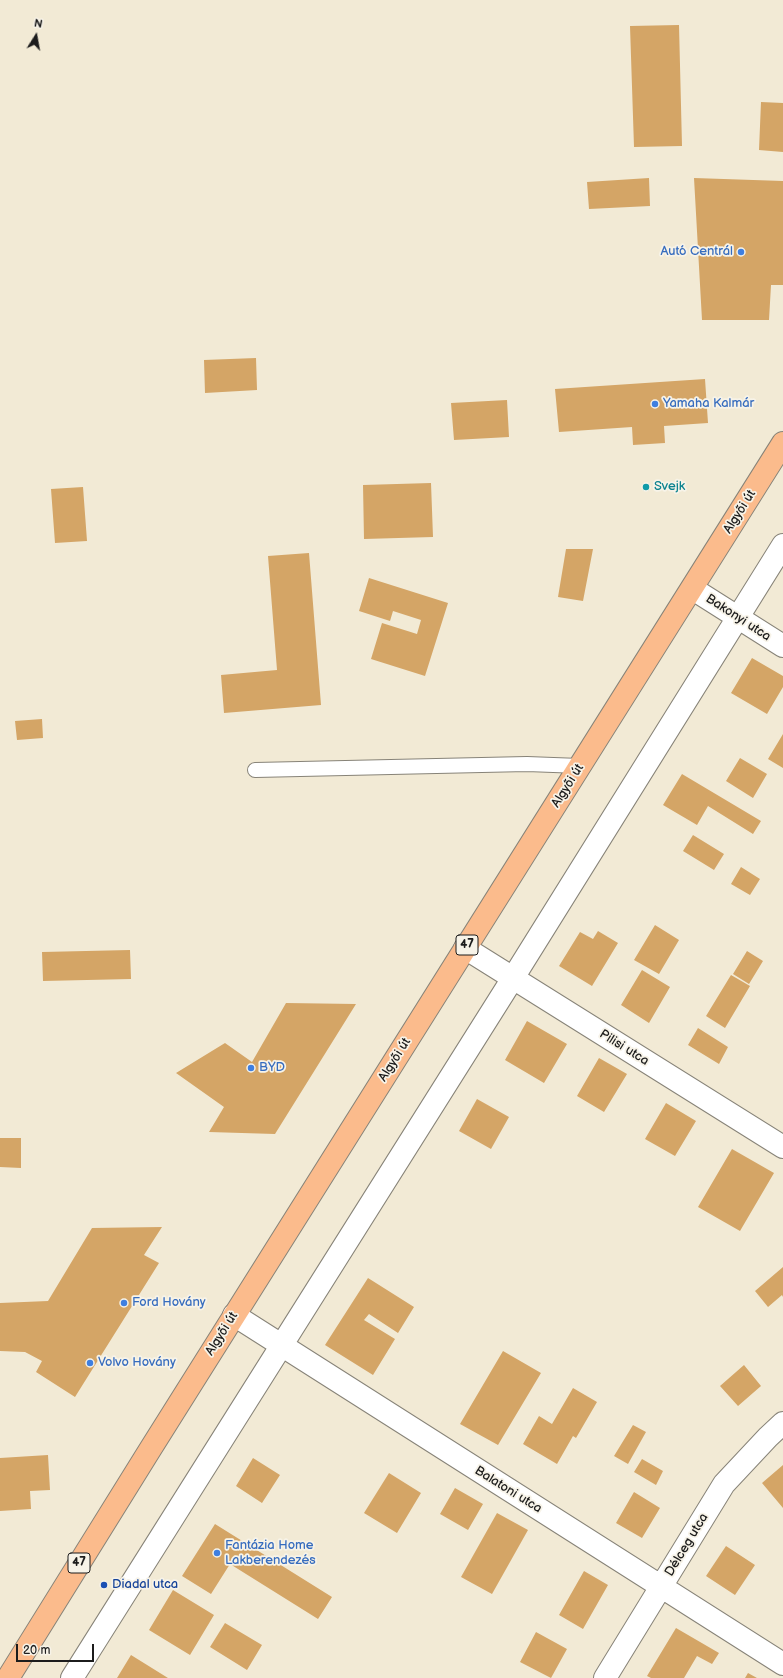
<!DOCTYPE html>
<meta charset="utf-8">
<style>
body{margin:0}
#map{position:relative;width:783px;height:1678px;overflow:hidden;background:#f2ead5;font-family:"Balsamiq Sans",sans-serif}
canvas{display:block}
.north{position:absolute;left:16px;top:16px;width:40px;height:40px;-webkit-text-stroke:3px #f7f3e8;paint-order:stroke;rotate:11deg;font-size:11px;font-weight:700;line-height:16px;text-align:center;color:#1c1c1c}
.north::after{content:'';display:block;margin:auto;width:14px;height:18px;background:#1c1c1c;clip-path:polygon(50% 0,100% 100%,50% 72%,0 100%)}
.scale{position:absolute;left:16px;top:1644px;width:78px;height:18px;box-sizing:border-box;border:2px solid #1c1c1c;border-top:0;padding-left:5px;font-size:12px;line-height:14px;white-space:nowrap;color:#1c1c1c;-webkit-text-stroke:3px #f7f3e8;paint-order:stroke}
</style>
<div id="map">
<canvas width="783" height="1678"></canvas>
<div class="north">N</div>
<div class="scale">20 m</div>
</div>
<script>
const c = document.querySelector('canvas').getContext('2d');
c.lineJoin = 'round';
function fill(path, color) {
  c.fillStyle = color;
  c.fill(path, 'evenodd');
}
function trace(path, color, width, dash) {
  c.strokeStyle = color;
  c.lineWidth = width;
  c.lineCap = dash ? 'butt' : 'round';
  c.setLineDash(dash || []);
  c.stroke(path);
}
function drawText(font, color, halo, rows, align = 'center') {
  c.font = font + ' "Balsamiq Sans",sans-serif';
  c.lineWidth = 3.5;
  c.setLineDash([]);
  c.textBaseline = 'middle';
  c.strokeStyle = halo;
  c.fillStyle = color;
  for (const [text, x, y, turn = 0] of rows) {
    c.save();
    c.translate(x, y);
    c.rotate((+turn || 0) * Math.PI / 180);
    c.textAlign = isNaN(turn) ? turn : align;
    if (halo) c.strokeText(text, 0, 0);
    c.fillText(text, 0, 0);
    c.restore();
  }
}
fill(new Path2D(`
 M 679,25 L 682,146 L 634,147 L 630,26 Z
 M 761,102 L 783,103 L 783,152 L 759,150 Z
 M 649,178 L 650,206 L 589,209 L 587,182 Z
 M 694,178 L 783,181 L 783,285 L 771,285 L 769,320 L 702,320 Z
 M 256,358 L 257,390 L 205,393 L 204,360 Z
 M 705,379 L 708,423 L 664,426 L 665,443 L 633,445 L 632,427 L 559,432 L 555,389 Z
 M 507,400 L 509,437 L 454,440 L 451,403 Z
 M 431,483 L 433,537 L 364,539 L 363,485 Z
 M 83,487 L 87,541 L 55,543 L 51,489 Z
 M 566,549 L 593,549 L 583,601 L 558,597 Z
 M 309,553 L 321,705 L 224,713 L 221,675 L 277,670 L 268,556 Z
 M 369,578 L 448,603 L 425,676 L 371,659 L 382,623 L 417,634 L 421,620 L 393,611 L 390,621 L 359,611 Z
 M 752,658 L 783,676 L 783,687 L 767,714 L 731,693 Z
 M 42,719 L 43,738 L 17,740 L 15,721 Z
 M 783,734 L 783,768 L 768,759 Z
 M 740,758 L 767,774 L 753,798 L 726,781 Z
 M 682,774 L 761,821 L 753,834 L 708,806 L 697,825 L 663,805 Z
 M 693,835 L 724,854 L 714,870 L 683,851 Z
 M 741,867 L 760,879 L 750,895 L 731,884 Z
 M 655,925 L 679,940 L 659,974 L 634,960 Z
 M 598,931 L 618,943 L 592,986 L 559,966 L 580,932 L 593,939 Z
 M 130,950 L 131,979 L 43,981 L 42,952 Z
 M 747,951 L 763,961 L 749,984 L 733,974 Z
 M 642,970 L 670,987 L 649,1023 L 621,1005 Z
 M 731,975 L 750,986 L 725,1028 L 706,1016 Z
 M 286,1003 L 356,1004 L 275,1134 L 209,1132 L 224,1107 L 176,1073 L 225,1043 L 252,1062 Z
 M 527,1021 L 567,1044 L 544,1083 L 505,1060 Z
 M 698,1028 L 728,1047 L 719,1064 L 688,1045 Z
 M 599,1058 L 627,1074 L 604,1112 L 577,1096 Z
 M 477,1099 L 509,1117 L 491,1149 L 459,1131 Z
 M 666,1103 L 696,1121 L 675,1156 L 645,1139 Z
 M 0,1138 L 21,1138 L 21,1168 L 0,1167 Z
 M 732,1149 L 774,1173 L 740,1231 L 698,1207 Z
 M 162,1227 L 144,1255 L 159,1263 L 75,1397 L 36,1372 L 42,1361 L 25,1352 L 0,1351 L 0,1303 L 48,1301 L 92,1228 Z
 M 783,1267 L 783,1297 L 782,1295 L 768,1307 L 755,1291 Z
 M 368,1278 L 414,1307 L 398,1333 L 369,1314 L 364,1320 L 395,1339 L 373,1375 L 325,1345 Z
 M 503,1351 L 541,1373 L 498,1445 L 460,1424 Z
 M 744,1365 L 761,1386 L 738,1406 L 720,1386 Z
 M 573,1388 L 597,1402 L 576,1438 L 573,1436 L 557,1464 L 523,1444 L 539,1416 L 552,1424 Z
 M 633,1425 L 646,1432 L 628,1464 L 614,1456 Z
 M 48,1455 L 50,1490 L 30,1491 L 31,1509 L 0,1511 L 0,1458 Z
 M 253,1458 L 280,1475 L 262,1503 L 236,1486 Z
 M 642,1459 L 663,1471 L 656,1485 L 634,1472 Z
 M 783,1465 L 783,1508 L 762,1483 Z
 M 389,1473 L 421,1493 L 397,1533 L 364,1513 Z
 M 455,1488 L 483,1504 L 468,1530 L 440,1514 Z
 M 634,1492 L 660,1508 L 642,1538 L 616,1523 Z
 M 497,1513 L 528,1530 L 492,1594 L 461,1577 Z
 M 215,1524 L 332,1597 L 318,1619 L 230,1564 L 211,1594 L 182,1576 Z
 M 726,1546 L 755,1565 L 735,1595 L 706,1576 Z
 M 584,1571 L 608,1585 L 583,1629 L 559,1615 Z
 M 173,1590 L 214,1615 L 190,1655 L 149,1630 Z
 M 225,1623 L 262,1645 L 247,1670 L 210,1647 Z
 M 676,1628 L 719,1653 L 712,1664 L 697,1656 L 684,1678 L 651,1678 L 647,1676 Z
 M 536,1632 L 567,1649 L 551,1678 L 520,1662 Z
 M 131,1655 L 168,1678 L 117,1678 Z
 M 748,1673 L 757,1678 L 745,1678 Z`), '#d4a566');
const lane = new Path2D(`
 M 255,770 L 527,764 L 580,766`);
const street = new Path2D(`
 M 693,589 L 783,646
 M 465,948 L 783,1147
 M 234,1315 L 783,1664
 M 72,1678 L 513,978 L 783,545
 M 605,1678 L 724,1484 L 768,1437 L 783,1423`);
const primary = new Path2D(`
 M 8,1678 L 151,1448 L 783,443`);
trace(lane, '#878378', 16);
trace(street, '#878378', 24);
trace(primary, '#878378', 24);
trace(lane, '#fff', 14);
trace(street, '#fff', 22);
trace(primary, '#fbbb8c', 22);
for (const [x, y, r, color] of [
 [741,252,4,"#3f7fe0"],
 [655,404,4,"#3f7fe0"],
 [646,487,4,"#0f9aa8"],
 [251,1068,4,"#3f7fe0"],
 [124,1303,4,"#3f7fe0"],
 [90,1363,4,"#3f7fe0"],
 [217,1553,4,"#3f7fe0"],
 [104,1585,4,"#1a4fb4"]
]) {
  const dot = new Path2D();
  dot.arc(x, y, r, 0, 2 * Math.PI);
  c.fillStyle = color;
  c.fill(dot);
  trace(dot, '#f7f3e8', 1.5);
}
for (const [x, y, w] of [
 [467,945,22],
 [79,1563,22]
]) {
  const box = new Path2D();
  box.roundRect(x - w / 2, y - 10, w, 20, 3);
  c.fillStyle = '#f7f3e8';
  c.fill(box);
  trace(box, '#1c1c1c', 1);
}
drawText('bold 12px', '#1c1c1c', null, [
 ["47",467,945],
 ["47",79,1563]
]);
drawText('13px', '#366cbe', '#f7f3e8', [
 ["Autó Centrál",733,252,"right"],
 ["Yamaha Kalmár",663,404],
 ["BYD",259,1068],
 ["Ford Hovány",132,1303],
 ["Volvo Hovány",98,1363],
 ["Fantázia Home",225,1546],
 ["Lakberendezés",225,1561]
], 'left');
drawText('13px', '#0d838f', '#f7f3e8', [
 ["Svejk",654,487]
], 'left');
drawText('13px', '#1c1c1c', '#f7f3e8', [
 ["Algyői út",740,512,-58],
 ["Bakonyi utca",738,618,33],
 ["Algyői út",568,786,-58],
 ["Pilisi utca",624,1048,32],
 ["Algyői út",395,1060,-58],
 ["Algyői út",222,1334,-58],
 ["Balatoni utca",508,1490,32],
 ["Délceg utca",687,1545,-59]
]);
drawText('13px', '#164399', '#f7f3e8', [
 ["Diadal utca",112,1585]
], 'left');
</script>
